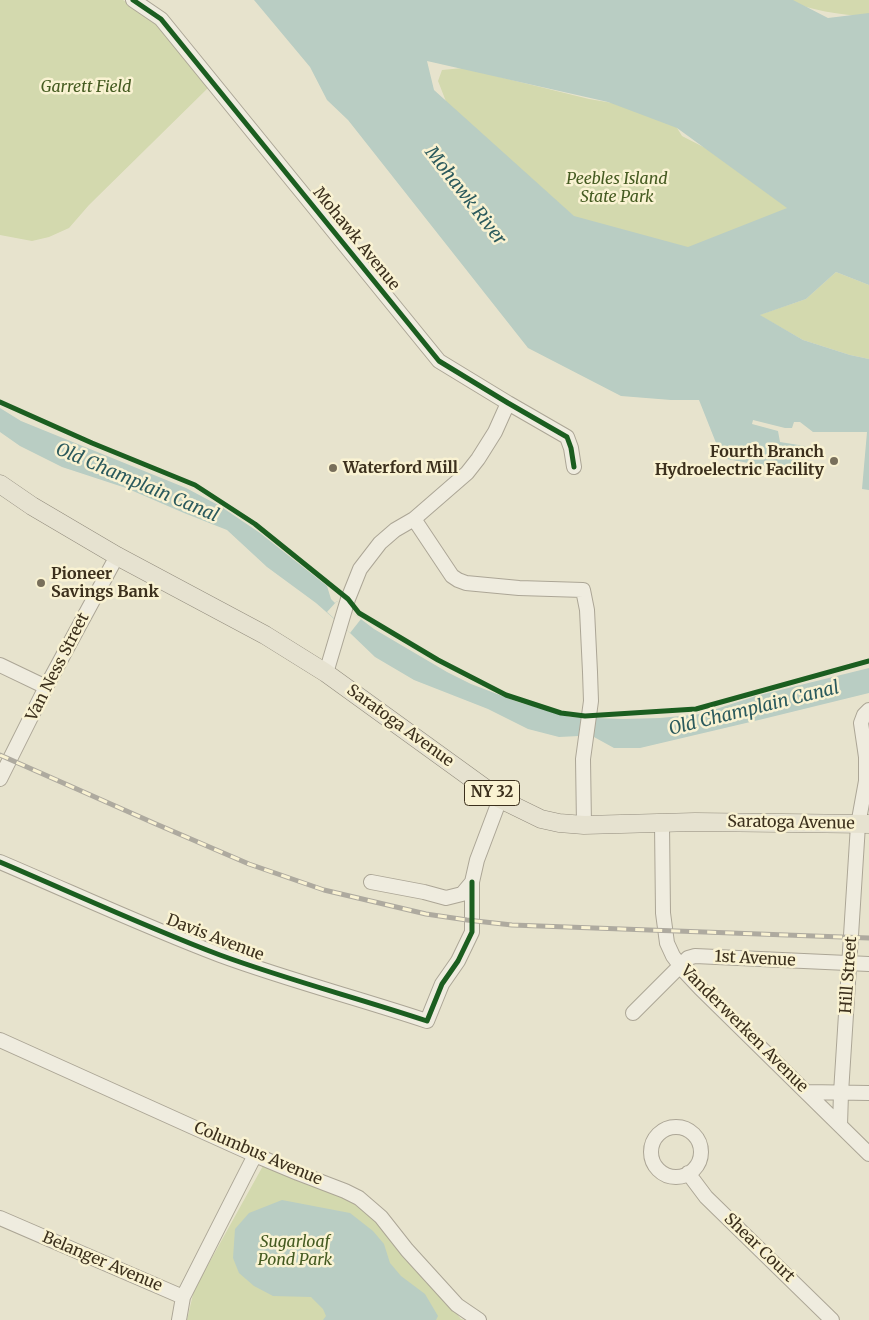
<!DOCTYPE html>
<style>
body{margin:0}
canvas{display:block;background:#e7e3cd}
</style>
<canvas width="869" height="1320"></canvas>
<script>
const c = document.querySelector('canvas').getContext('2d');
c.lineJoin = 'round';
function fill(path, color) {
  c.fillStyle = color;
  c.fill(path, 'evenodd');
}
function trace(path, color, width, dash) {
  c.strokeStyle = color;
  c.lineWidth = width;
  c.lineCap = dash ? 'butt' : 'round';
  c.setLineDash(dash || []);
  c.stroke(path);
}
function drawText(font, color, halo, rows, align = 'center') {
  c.font = font + ' Merriweather,serif';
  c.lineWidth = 5;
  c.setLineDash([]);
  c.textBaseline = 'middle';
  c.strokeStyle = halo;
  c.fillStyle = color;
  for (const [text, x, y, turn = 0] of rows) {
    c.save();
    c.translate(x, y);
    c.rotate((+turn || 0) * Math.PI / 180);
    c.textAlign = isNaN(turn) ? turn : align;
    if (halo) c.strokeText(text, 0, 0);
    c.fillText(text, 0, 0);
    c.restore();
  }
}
fill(new Path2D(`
 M 0,0 L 123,0 L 161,26 L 210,86 L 89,205 L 69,228 L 49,237 L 32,241 L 0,235 Z
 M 782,0 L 869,0 L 869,16 C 840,16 810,9 782,0 Z
 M 463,68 L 589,99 L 660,111 L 671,118 L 682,136 L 719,155 L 799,202 L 647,282 L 447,104 L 438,81 L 442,70 Z
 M 836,272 L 869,285 L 869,359 L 850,355 L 803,340 L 759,315 L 806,299 Z
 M 264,1164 L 347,1198 L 371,1214 L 389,1233 L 461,1319 L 464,1320 L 187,1320 L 194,1290 Z`), '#d3d9ae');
fill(new Path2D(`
 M 254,0 L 793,0 L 828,18 L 869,13 L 869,285 L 836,272 L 806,299 L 760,315 L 803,340 L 850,355 L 869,359 L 869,490 L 862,489 L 867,432 L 813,432 L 800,422 L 794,422 L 792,428 L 785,428 L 753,420 L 752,424 L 778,431 L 780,442 L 805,446 L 801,473 L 722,458 L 699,400 L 671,400 L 621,396 L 528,348 L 348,120 L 327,100 L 310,67 ZM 427,61 L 608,102 L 677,128 L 787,208 L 688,247 L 574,216 L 434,90 Z
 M 0,408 L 21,421 L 186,488 L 220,506 L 260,533 L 327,586 L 331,599 L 335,603 L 337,601 L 374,629 L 447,672 L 471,684 L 518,702 L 570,717 L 623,719 L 660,718 L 701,714 L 756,696 L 869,668 L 869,693 L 763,719 L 640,748 L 614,748 L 594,737 L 579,736 L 559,737 L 528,729 L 488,709 L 414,680 L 375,657 L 350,633 L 316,603 L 267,567 L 227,530 L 184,513 L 126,488 L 62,467 L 20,446 L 0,432 Z
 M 282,1200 L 350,1213 L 373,1231 L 384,1244 L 390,1263 L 401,1276 L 425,1294 L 438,1316 L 436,1320 L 323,1320 L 326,1316 L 323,1309 L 311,1297 L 273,1296 L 254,1286 L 239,1273 L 233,1258 L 235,1229 L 249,1213 Z`), '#b9cdc3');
fill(new Path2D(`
 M 337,601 L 361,619 L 350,633 L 327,612 Z`), '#e7e3cd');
const minor = new Path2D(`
 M 133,0 L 161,19 L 439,361 L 508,403 L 567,437 L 571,448 L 574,467
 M 414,519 L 452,576 L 458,580 L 466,583 L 519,588 L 583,590 L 587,610 L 590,672 L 591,701 L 583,759 L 584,825
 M 0,665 L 46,687
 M 326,673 L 348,599 L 360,569 L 380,543 L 395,530 L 414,519 L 467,473 L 478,459 L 495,432 L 508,403
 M 0,779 L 46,687 L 117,556
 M 662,824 L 663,913 L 667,943 L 673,956 L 685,972 L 700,988 L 869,1154
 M 0,862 C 73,893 146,927 220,955 C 288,980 358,998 427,1021 L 442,984 L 458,961 L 472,932 L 472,882
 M 371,882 L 424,892 L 446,898 L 462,894 L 472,882 L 477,860 L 500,799
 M 633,1013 L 688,958 L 695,956 L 869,964
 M 0,1040 L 255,1155 L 298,1173 L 345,1191 L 359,1198 L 381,1217 L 407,1250 L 457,1305 L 479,1320
 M 806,1092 L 869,1093
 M 840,1125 L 841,1093 L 858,825 L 866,781 L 866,757 L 861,723 L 864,715 L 869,710
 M651 1152a25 25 0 1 1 50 0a25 25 0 1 1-50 0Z
 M 688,1173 L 706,1197 L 832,1320
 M 0,1218 L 183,1297
 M 179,1320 L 183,1297 L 255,1155`);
const major = new Path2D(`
 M 0,484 L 32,506 L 117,556 L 265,635 L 326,673 L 500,799 L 541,819 L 559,823 L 584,825 L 695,822 L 869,824`);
trace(minor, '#aca696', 16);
trace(major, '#928c7d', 19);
trace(minor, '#efecdf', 14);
trace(major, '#e6e2d0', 18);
const rail = new Path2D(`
 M 0,755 L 156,824 L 249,864 L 324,890 L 426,914 L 467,920 L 512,925 L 869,938`);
trace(rail, '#aeaa9f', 5);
trace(rail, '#f9f2d2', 3, [9]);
trace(new Path2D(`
 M 133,0 L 161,19 L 439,361 L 508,403 L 567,437 L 571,448 L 574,467
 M 0,402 L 92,443 L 195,485 L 255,524 L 348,599 L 359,613 L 438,660 L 506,695 L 561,713 L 585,716 L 696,709 L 869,661
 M 0,862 C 73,893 146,927 220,955 C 288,980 358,998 427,1021 L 442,984 L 458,961 L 472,932 L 472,882`), '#1b5e20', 5);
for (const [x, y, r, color] of [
 [834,461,5,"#786f5b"],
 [333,468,5,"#786f5b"],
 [41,583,5,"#786f5b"]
]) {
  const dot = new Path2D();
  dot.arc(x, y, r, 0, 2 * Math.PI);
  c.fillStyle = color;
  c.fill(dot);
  trace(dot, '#f9f2d2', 2);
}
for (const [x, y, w] of [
 [492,793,55]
]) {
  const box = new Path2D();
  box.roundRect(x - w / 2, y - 12.5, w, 25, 4);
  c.fillStyle = '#f9f2d2';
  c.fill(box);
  trace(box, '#3c301d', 1);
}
drawText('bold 15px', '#3c301d', null, [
 ["NY 32",492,793]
]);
drawText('italic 16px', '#455b21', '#f9f2d2', [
 ["Garrett Field",86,87],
 ["Peebles Island",617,179],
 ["State Park",617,197],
 ["Sugarloaf",295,1242],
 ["Pond Park",295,1260]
]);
drawText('16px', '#3c301d', '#f9f2d2', [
 ["Mohawk Avenue",356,239,51],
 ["Van Ness Street",58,667,-63],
 ["Saratoga Avenue",400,726,36],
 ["Saratoga Avenue",791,823,1],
 ["Davis Avenue",215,938,21],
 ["1st Avenue",755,959,3],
 ["Hill Street",849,975,-86],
 ["Vanderwerken Avenue",744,1029,45],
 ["Columbus Avenue",258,1154,23],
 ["Shear Court",759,1248,44],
 ["Belanger Avenue",102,1262,23]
]);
drawText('bold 16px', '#3c301d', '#f9f2d2', [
 ["Fourth Branch",824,452,"right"],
 ["Hydroelectric Facility",824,470,"right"],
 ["Waterford Mill",343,468],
 ["Pioneer",51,574],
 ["Savings Bank",51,592]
], 'left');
drawText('italic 18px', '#2b5a5d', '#f9f2d2', [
 ["Mohawk River",465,196,52],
 ["Old Champlain Canal",137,483,23],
 ["Old Champlain Canal",754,709,-14]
]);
</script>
